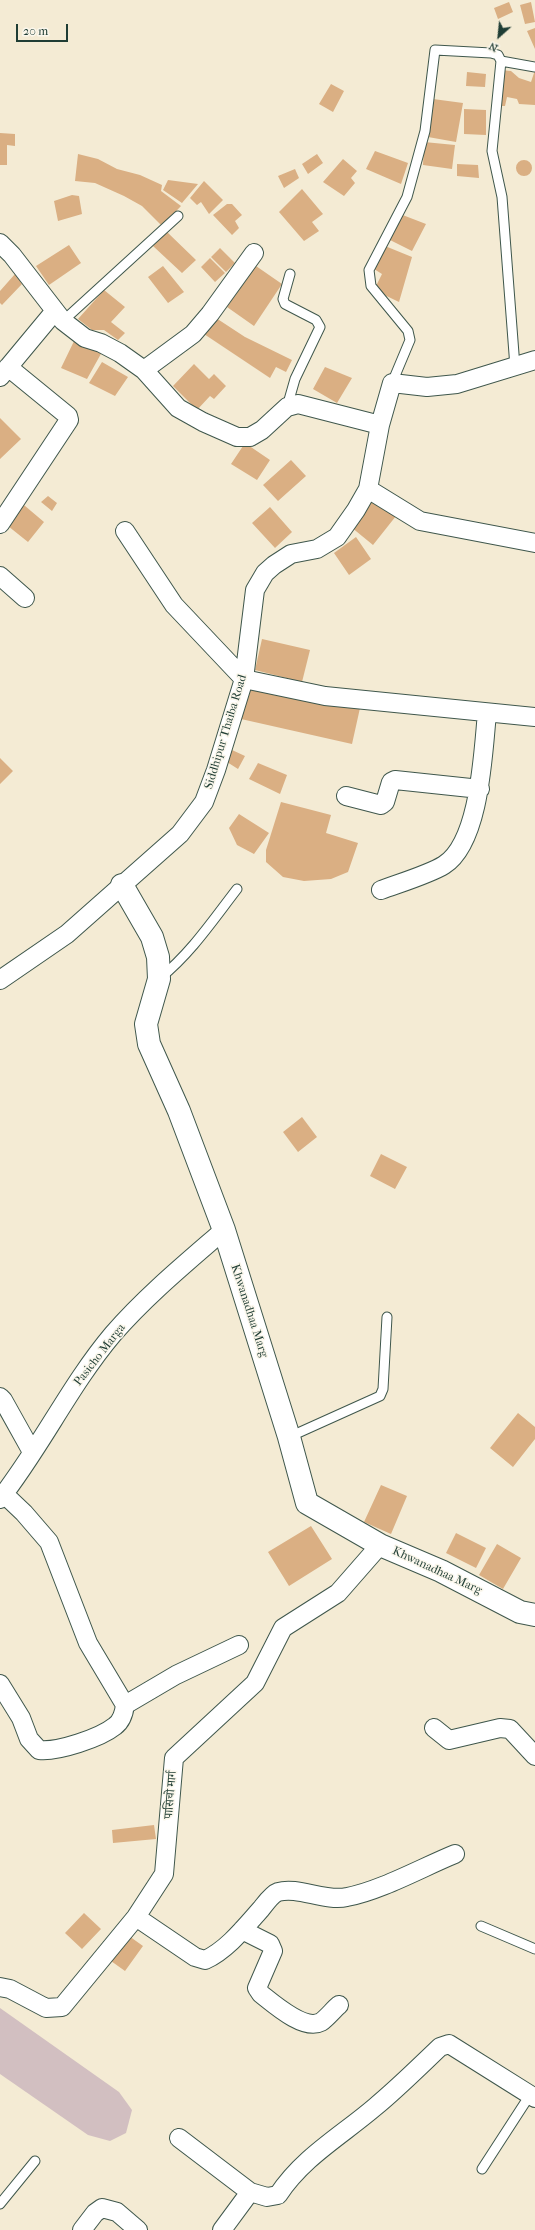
<!DOCTYPE html>
<meta charset="utf-8">
<style>
body{margin:0}
#map{position:relative;width:535px;height:2230px;overflow:hidden;background:#f4ebd4;font-family:"IM FELL French Canon",serif}
canvas{display:block}
.north{position:absolute;left:479px;top:16px;width:40px;height:40px;-webkit-text-stroke:3px #fbf7ec;paint-order:stroke;rotate:207deg;font-size:11px;font-weight:700;line-height:16px;text-align:center;color:#1f3d34}
.north::after{content:'';display:block;margin:auto;width:14px;height:18px;background:#1f3d34;clip-path:polygon(50% 0,100% 100%,50% 72%,0 100%)}
.scale{position:absolute;left:16px;top:24px;width:52px;height:18px;box-sizing:border-box;border:2px solid #1f3d34;border-top:0;padding-left:5px;font-size:12px;line-height:14px;white-space:nowrap;color:#1f3d34;-webkit-text-stroke:3px #fbf7ec;paint-order:stroke}
</style>
<div id="map">
<canvas width="535" height="2230"></canvas>
<div class="north">N</div>
<div class="scale">20 m</div>
</div>
<script>
const c = document.querySelector('canvas').getContext('2d');
c.lineJoin = 'round';
function fill(path, color) {
  c.fillStyle = color;
  c.fill(path, 'evenodd');
}
function trace(path, color, width, dash) {
  c.strokeStyle = color;
  c.lineWidth = width;
  c.lineCap = dash ? 'butt' : 'round';
  c.setLineDash(dash || []);
  c.stroke(path);
}
function drawText(font, color, halo, rows, align = 'center') {
  c.font = font + ' "IM FELL French Canon","Noto Serif Devanagari",serif';
  c.lineWidth = 3;
  c.setLineDash([]);
  c.textBaseline = 'middle';
  c.strokeStyle = halo;
  c.fillStyle = color;
  for (const [text, x, y, turn = 0] of rows) {
    c.save();
    c.translate(x, y);
    c.rotate((+turn || 0) * Math.PI / 180);
    c.textAlign = isNaN(turn) ? turn : align;
    if (halo) c.strokeText(text, 0, 0);
    c.fillText(text, 0, 0);
    c.restore();
  }
}
fill(new Path2D(`
 M 0,2008 L 119,2092 L 132,2110 L 126,2133 L 110,2141 L 88,2135 L 0,2074 Z`), '#d2bfc1');
fill(new Path2D(`
 M 509,2 L 513,12 L 498,19 L 494,8 Z
 M 531,2 L 535,22 L 525,24 L 520,5 Z
 M 535,28 L 535,49 L 527,31 Z
 M 501,70 L 511,71 L 519,78 L 531,82 L 535,70 L 535,105 L 519,104 L 517,99 L 507,97 L 505,106 L 498,106 Z
 M 467,72 L 486,74 L 485,87 L 466,86 Z
 M 331,84 L 344,91 L 333,112 L 319,104 Z
 M 433,99 L 463,103 L 456,142 L 428,137 Z
 M 464,109 L 486,110 L 486,135 L 464,134 Z
 M 0,133 L 15,134 L 15,146 L 7,145 L 7,165 L 0,165 Z
 M 424,142 L 455,145 L 452,169 L 423,165 Z
 M 375,151 L 408,163 L 401,184 L 366,169 Z
 M 78,154 L 98,159 L 117,169 L 140,175 L 162,185 L 161,191 L 181,206 L 162,226 L 142,206 L 124,196 L 95,183 L 75,181 Z
 M 317,154 L 323,163 L 308,174 L 302,164 Z
 M 343,159 L 357,171 L 351,178 L 355,183 L 344,196 L 323,182 Z
 M516 168a8 8 0 1 1 16 0a8 8 0 1 1-16 0Z
 M 457,164 L 478,165 L 479,178 L 457,176 Z
 M 295,169 L 299,178 L 284,188 L 278,176 Z
 M 168,180 L 198,184 L 182,203 L 163,190 Z
 M 204,181 L 223,200 L 209,214 L 201,202 L 197,205 L 190,198 Z
 M 302,189 L 323,214 L 312,222 L 319,231 L 304,241 L 279,212 Z
 M 72,195 L 79,196 L 82,214 L 58,221 L 54,201 Z
 M 227,204 L 232,204 L 242,215 L 235,221 L 239,228 L 232,235 L 213,215 Z
 M 400,214 L 426,224 L 412,251 L 388,239 Z
 M 167,232 L 196,260 L 182,273 L 153,246 Z
 M 69,245 L 81,263 L 49,285 L 36,266 Z
 M 385,246 L 412,257 L 399,302 L 374,290 L 382,274 L 374,269 Z
 M 220,248 L 235,263 L 226,272 L 211,257 Z
 M 210,258 L 225,273 L 215,282 L 201,267 Z
 M 163,266 L 184,292 L 168,303 L 148,277 Z
 M 256,266 L 282,284 L 254,326 L 227,307 Z
 M 15,274 L 22,284 L 2,305 L 0,303 L 0,291 Z
 M 104,290 L 125,307 L 111,322 L 125,333 L 118,340 L 104,330 L 92,330 L 78,319 Z
 M 216,318 L 245,337 L 292,360 L 286,372 L 276,367 L 270,378 L 201,332 Z
 M 76,337 L 102,352 L 87,379 L 61,368 Z
 M 102,362 L 128,377 L 115,396 L 89,383 Z
 M 194,364 L 209,379 L 214,374 L 226,386 L 214,399 L 210,396 L 197,410 L 173,386 Z
 M 325,367 L 352,378 L 337,403 L 313,389 Z
 M 0,418 L 21,439 L 0,459 Z
 M 245,443 L 270,460 L 257,480 L 231,464 Z
 M 291,460 L 306,476 L 278,501 L 263,485 Z
 M 48,496 L 57,503 L 52,511 L 41,502 Z
 M 374,498 L 396,516 L 373,545 L 351,527 Z
 M 18,500 L 44,522 L 28,542 L 3,522 Z
 M 270,507 L 292,532 L 275,548 L 252,523 Z
 M 356,537 L 371,559 L 349,575 L 334,553 Z
 M 262,639 L 310,650 L 302,682 L 255,670 Z
 M 250,683 L 360,708 L 352,744 L 241,719 Z
 M 232,750 L 245,756 L 238,769 L 227,762 Z
 M 0,758 L 13,771 L 0,784 Z
 M 258,763 L 287,775 L 280,794 L 249,779 Z
 M 281,802 L 331,815 L 326,833 L 358,843 L 348,872 L 331,879 L 304,881 L 283,877 L 266,862 L 266,850 Z
 M 239,814 L 269,833 L 254,854 L 237,845 L 229,828 Z
 M 302,1117 L 317,1137 L 298,1152 L 283,1132 Z
 M 381,1154 L 407,1167 L 395,1189 L 370,1176 Z
 M 518,1413 L 535,1427 L 535,1439 L 513,1467 L 490,1448 Z
 M 381,1485 L 407,1496 L 391,1534 L 364,1522 Z
 M 311,1526 L 332,1559 L 289,1586 L 268,1552 Z
 M 456,1533 L 486,1548 L 476,1568 L 446,1553 Z
 M 497,1544 L 521,1558 L 503,1589 L 479,1575 Z
 M 154,1825 L 156,1839 L 113,1843 L 112,1830 Z
 M 84,1913 L 101,1929 L 82,1949 L 65,1933 Z
 M 129,1936 L 143,1946 L 125,1971 L 111,1961 Z`), '#daaf83');
const lane = new Path2D(`
 M 63,321 L 178,216
 M 515,367 L 502,197 L 492,151 L 501,61 L 535,67
 M 392,383 L 410,340 L 408,331 L 371,286 L 369,270 L 407,197 L 425,131 L 435,50 L 491,53 L 498,55 L 501,61
 M 287,407 L 295,379 L 320,327 L 316,320 L 285,304 L 283,299 L 290,274
 M 160,978 C 191,953 213,920 237,889
 M 289,1437 L 380,1396 L 383,1389 L 387,1317
 M 481,1926 L 535,1949
 M 482,2169 L 530,2095
 M 0,2204 L 35,2161`);
const street = new Path2D(`
 M 0,243 L 12,255 L 63,321 L 85,338 L 101,343 L 120,353 L 144,370 L 178,408 L 203,422 L 237,437 L 250,437 L 262,430 L 287,407 L 298,404 L 380,425
 M 144,370 L 193,334 L 210,314 L 254,253
 M 0,377 L 54,312
 M 368,489 L 420,521 L 535,543
 M 0,524 L 69,420 L 68,416 L 8,367
 M 125,531 L 174,605 L 244,679 L 325,696 L 535,717
 M 0,576 L 25,598
 M 346,796 L 381,805 L 385,802 L 391,782 L 395,780 L 480,789
 M 381,890 C 397,884 430,874 444,865 C 480,842 483,753 487,713
 M 0,980 L 67,934 L 180,834 L 204,802 L 216,770 L 244,679 L 255,590 L 265,573 L 274,565 L 291,554 L 317,549 L 337,537 L 356,510 L 368,489 L 380,425 L 392,383 L 427,387 L 457,384 L 535,360
 M 0,1397 L 3,1400 L 32,1452
 M 0,1499 C 41,1447 70,1385 113,1334 C 146,1296 186,1263 224,1230
 M 0,1684 L 21,1718 L 29,1739 L 39,1750 C 58,1752 100,1738 115,1726 C 122,1721 124,1713 125,1705 L 88,1643 L 49,1542 L 24,1513 L 4,1494
 M 125,1705 L 176,1675 L 239,1645
 M 434,1728 L 449,1740 L 500,1728 L 510,1729 L 535,1756
 M 136,1917 L 195,1957 L 205,1960 C 227,1950 245,1927 261,1909 C 265,1904 272,1894 278,1892 C 298,1886 325,1902 347,1897 C 380,1891 423,1867 455,1854
 M 242,1930 L 270,1944 L 273,1951 L 257,1988 L 261,1994 C 275,2005 304,2031 321,2022 C 327,2018 333,2010 339,2005
 M 0,1987 L 10,1989 L 46,2008 L 62,2007 L 136,1917 L 164,1874 L 174,1758 L 255,1683 L 283,1628 L 338,1593 L 380,1545
 M 179,2138 L 250,2192 L 267,2197 L 278,2195 C 303,2157 341,2136 375,2107 C 398,2088 419,2067 440,2047 L 449,2044 L 535,2098
 M 82,2230 L 95,2213 L 102,2208 L 117,2212 L 138,2230
 M 222,2230 L 250,2192`);
const secondary = new Path2D(`
 M 122,885 L 152,937 L 158,957 L 159,979 L 146,1024 L 149,1044 L 179,1111 L 224,1230 L 289,1437 L 307,1503 L 380,1545 L 441,1571 L 520,1612 L 535,1615`);
trace(lane, '#3f574c', 11);
trace(street, '#3f574c', 20);
trace(secondary, '#3f574c', 24);
trace(lane, '#fff', 9);
trace(street, '#fff', 18);
trace(secondary, '#fff', 22);
drawText('12px', '#1f3d34', '#fbf7ec', [
 ["Siddhipur Thaiba Road",226,732,-73],
 ["Khwanadhaa Marg",249,1311,72],
 ["Pasicho Marga",100,1355,-52],
 ["Khwanadhaa Marg",437,1571,25],
 ["पासिचो मार्ग",171,1795,-85]
]);
</script>
